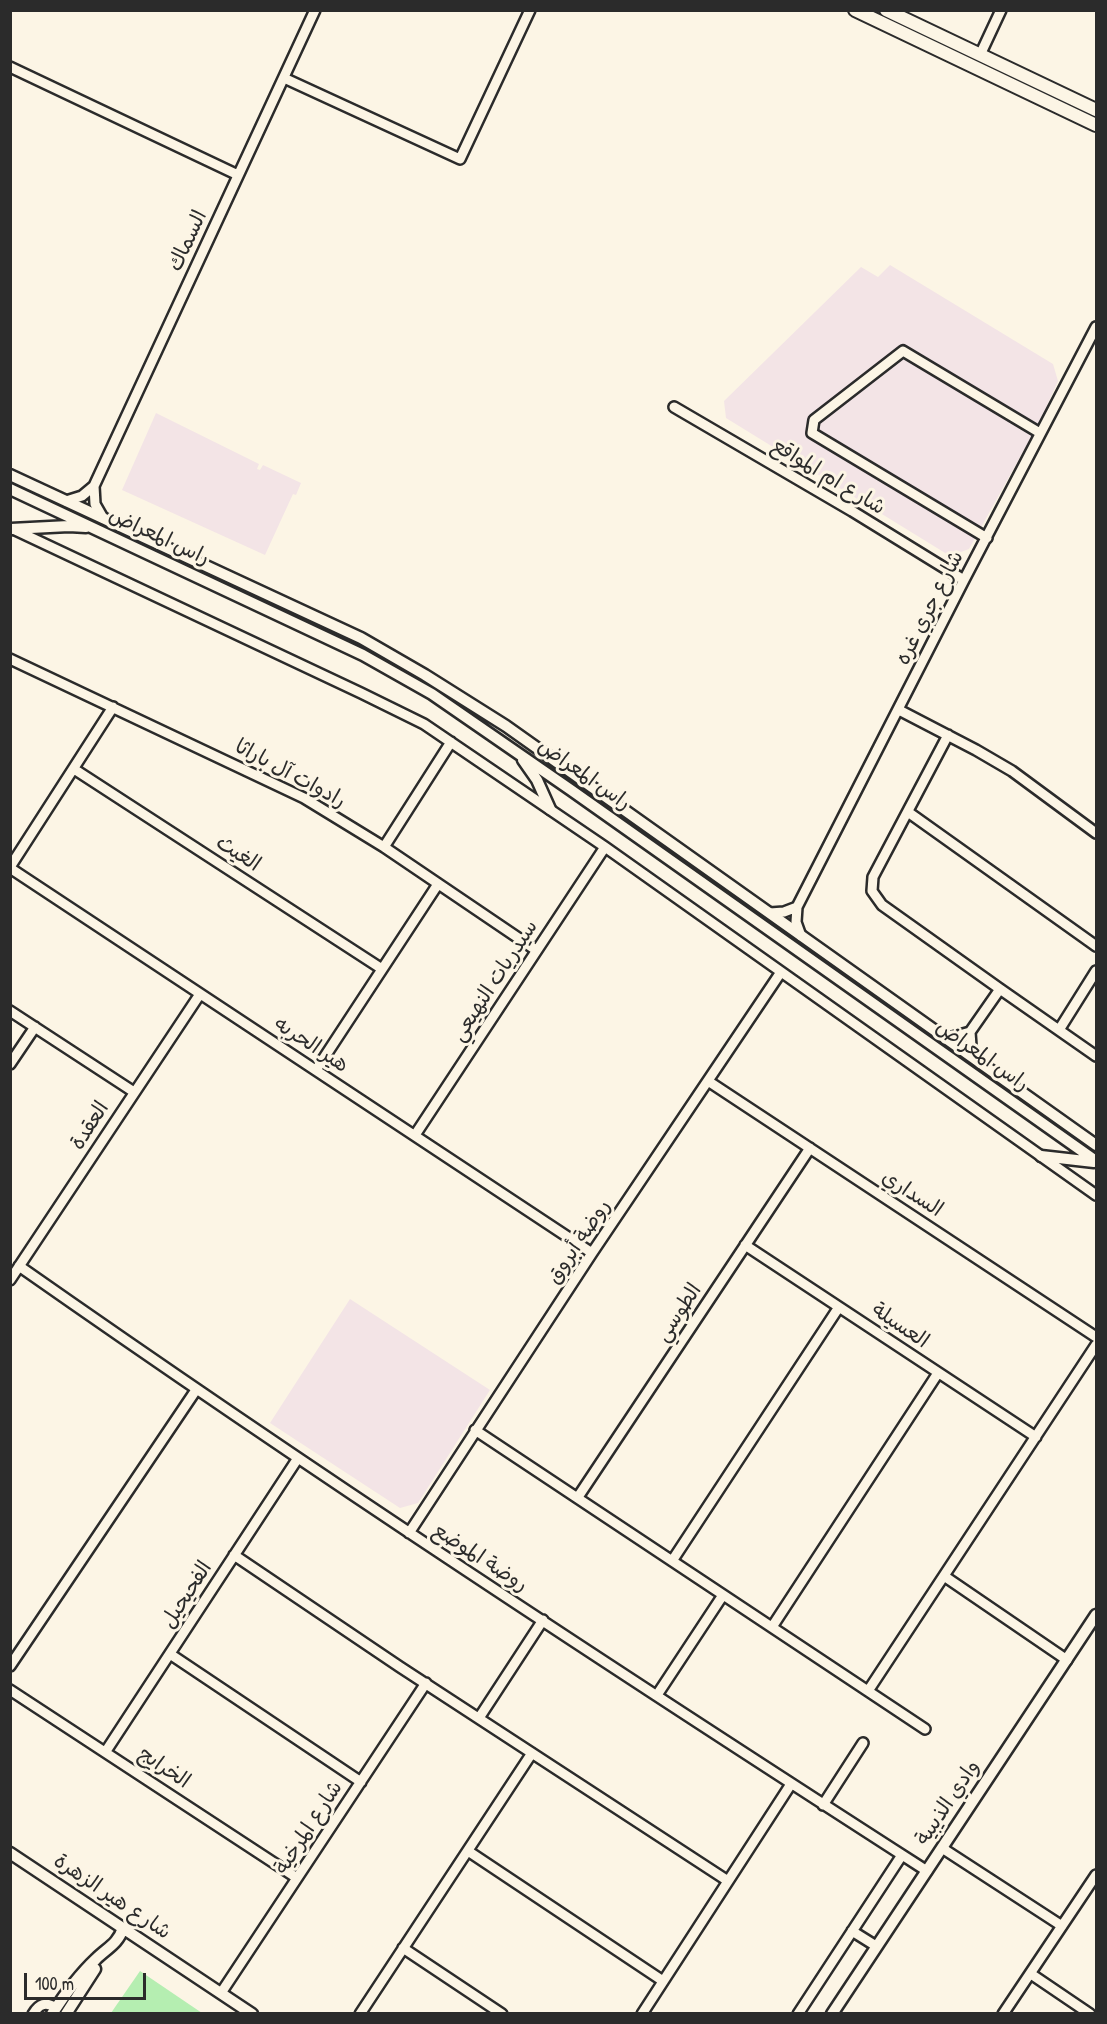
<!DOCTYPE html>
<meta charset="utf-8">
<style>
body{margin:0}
#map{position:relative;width:1107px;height:2024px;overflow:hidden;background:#fcf5e5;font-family:"Patrick Hand",sans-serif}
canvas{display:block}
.frame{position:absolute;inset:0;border:12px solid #2b2b2b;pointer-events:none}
.scale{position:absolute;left:24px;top:1973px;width:122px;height:27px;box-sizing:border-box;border:3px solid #2b2b2b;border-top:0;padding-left:8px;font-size:18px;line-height:21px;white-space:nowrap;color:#2b2b2b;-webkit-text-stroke:4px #fcf5e5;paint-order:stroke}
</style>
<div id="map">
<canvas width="1107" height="2024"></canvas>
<div class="frame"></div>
<div class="scale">100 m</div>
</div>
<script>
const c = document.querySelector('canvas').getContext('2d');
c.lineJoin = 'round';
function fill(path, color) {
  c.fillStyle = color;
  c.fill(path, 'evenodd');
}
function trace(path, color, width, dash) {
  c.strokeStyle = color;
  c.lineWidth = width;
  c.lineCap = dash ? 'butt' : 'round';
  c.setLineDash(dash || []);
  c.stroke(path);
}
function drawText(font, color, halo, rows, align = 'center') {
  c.font = font + ' "Patrick Hand","Playpen Sans Arabic",sans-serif';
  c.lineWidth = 6;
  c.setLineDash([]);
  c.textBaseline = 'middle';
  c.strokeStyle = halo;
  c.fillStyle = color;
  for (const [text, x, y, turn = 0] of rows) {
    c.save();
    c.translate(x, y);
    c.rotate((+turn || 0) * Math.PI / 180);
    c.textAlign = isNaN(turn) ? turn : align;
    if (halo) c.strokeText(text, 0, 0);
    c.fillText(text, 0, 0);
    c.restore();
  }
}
fill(new Path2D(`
 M 890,265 L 1053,364 L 1058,381 L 1039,423 L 969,549 L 950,556 L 726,418 L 724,401 L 861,267 L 878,277 Z
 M 156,413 L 259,464 L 257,469 L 260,470 L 263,465 L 301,483 L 296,495 L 293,494 L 265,555 L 122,490 Z
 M 350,1299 L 490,1390 L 418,1503 L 400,1508 L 270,1423 Z`), '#f3e4e6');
fill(new Path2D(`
 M 140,1971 L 202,2013 L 111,2013 Z`), '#b5eeb1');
const minor = new Path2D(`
 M 980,55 L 1001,10
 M 10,67 L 238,175
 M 284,78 L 460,159 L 530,10
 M 674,407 L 852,511 L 964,580
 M 66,501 L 82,496 L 94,486
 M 103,518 L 95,504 L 94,486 L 315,10
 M 13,529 L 361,693 L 424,724 L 605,847 L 1096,1195
 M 987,538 L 812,433 L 814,420 L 903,351 L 1040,433
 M 10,659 L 304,798 L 384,847 L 536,950
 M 899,710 L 976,750 L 1012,771 L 1096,833
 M 948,735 L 873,877 L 872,891 L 882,905 L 1000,989 L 1096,1056
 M 74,769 L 382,969
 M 908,812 L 1096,946
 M 384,847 L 451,742
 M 10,867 L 113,707
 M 10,868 L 592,1253
 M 770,913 L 784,912 L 797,907
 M 801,936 L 796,922 L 797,907 L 964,580 L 1096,327
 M 10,1011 L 134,1092
 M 1059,1030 L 1096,971
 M 970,1032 L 971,1046 L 976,1060
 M 945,1039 L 970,1032 L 1000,989
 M 10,1064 L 35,1027
 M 316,1070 L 438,884
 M 708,1081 L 1096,1337
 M 415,1135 L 605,847
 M 745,1245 L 1036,1437
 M 19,1266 C 317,1475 621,1674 927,1871
 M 10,1280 L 200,994
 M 475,1430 L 925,1729
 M 578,1497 L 810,1148
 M 409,1533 L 592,1253 L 781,972
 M 234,1555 L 400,1667 L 728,1881
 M 672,1561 L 839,1307
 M 944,1576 L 1067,1660
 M 772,1627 L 938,1373
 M 170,1654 L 361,1782
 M 10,1666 L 196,1390
 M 10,1690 L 297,1878
 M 868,1691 L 1096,1345
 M 657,1695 L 723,1595
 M 479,1718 L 543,1620
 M 106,1751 L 298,1458
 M 823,1805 L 863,1743
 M 942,1848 L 1062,1926
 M 468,1851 L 663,1981
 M 852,1931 L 876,1946
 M 403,1948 L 502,2014
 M 1031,1974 L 1090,2014
 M 221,1993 L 426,1683
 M 33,2014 C 39,2004 46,2001 56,2008
 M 360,2014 L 532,1753
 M 642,2014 L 791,1784
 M 798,2014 L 902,1855
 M 1003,2014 L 1096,1875`);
const tertiary = new Path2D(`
 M 10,475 L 361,638 L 425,675 L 506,726 L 1096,1145
 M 10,489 L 363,655 L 432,694 L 571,790 L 1096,1161
 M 11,529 L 69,526 L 86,527
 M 523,760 L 537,780 L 550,809
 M 1041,1156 L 1094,1162
 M 10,1853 L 252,2014
 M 52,2014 C 65,1994 79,1975 96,1959 C 107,1948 118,1944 123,1928
 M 66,2014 L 95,1969
 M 832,2014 L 1096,1615`);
const secondary = new Path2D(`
 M 855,10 L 1096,125
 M 886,10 L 1096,110`);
trace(minor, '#2b2b2b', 14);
trace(tertiary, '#2b2b2b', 15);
trace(secondary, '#2b2b2b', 16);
trace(minor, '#fcf5e5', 9);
trace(tertiary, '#fcf5e5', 10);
trace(secondary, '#fcf5e5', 12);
drawText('21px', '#2b2b2b', '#fcf5e5', [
 ["السماك",188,241,-65],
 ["شارع ام المواقع",828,477,31],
 ["راس المعراض",159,537,25],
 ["شارع جري غره",930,608,-63],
 ["رادوات آل باراثا",290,774,28],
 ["راس المعراض",584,775,35],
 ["الغيث",238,854,33],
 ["سيدريات النهيعي",495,981,-57],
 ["هير الحربه",311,1045,33],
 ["راس المعراض",982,1056,35],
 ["العقدة",90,1126,-57],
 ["السداري",912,1194,33],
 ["روضة أبروق",579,1242,-56],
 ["الطوسي",679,1313,-56],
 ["العسيلة",900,1326,34],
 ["روضة الموضع",480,1558,33],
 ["الفحيحيل",187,1595,-57],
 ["الخرايج",164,1768,34],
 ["وادي الذيبية",948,1803,-56],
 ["شارع المرخية",309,1828,-57],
 ["شارع هير الزهرة",112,1897,34]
]);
</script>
